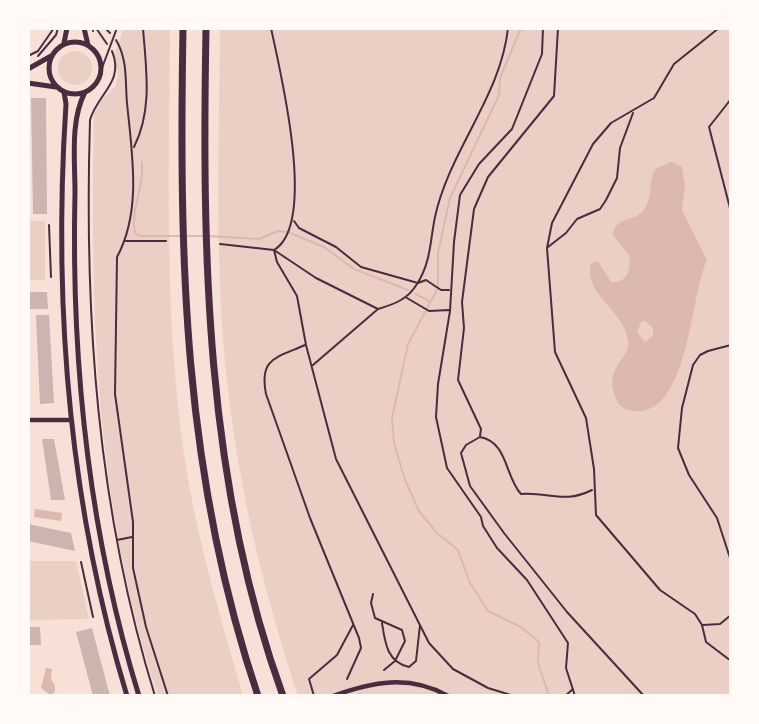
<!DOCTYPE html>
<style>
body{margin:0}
#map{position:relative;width:759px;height:724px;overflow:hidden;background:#f7e1d7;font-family:Figtree,sans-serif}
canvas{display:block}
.frame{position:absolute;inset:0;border:30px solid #fffaf5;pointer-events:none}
</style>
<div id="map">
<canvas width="759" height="724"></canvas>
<div class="frame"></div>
</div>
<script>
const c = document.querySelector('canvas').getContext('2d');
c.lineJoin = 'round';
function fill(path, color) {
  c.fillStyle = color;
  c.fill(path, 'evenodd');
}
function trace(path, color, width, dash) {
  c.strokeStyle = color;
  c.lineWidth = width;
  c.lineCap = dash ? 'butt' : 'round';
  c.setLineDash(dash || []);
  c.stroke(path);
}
fill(new Path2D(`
 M 124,28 L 170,28 C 169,179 163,335 189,485 C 202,556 223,626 243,696 L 158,696 C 95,502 90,316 94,114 L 96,106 L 115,87 L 118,75 L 115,51 Z
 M 220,28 L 731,28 L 731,696 L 298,696 C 265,596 240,495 228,390 C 214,270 219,148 220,28 Z
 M58 68a17 17 0 1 1 34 0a17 17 0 1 1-34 0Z
 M 28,221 L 45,221 L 45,280 L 28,280 Z
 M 28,561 L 76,561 L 89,619 L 28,620 Z`), '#ebcfc5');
fill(new Path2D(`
 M 671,162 L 682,167 L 685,185 L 682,210 L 707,260 C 690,295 689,418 633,411 C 621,410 616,402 613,390 C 608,365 630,358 628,342 C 626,311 582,294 591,263 L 598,261 L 611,282 C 627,284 632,268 629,255 L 613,235 L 614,229 C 621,217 633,221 642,212 C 653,201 648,183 655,169 ZM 645,321 L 653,328 L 653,336 L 645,342 L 637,332 L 641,322 Z
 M 35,509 L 62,513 L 61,521 L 34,517 Z
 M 46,668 L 52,669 L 51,679 L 55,685 L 55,692 L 50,695 L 41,688 Z`), '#dcb8b0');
trace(new Path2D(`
 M 521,28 L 500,78 L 499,95 L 450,198 L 438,253 L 438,288 L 408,344 L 392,418 L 394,443 L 405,480 L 419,511 L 437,533 L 458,550 L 470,583 L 488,611 L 521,627 L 539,642 L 538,663 L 549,696
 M 142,162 C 145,186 130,209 135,233 L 139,236 L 182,236
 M 188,236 L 203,236
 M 209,236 L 259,239 L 278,231 L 288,232 L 324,247 L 354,269 L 408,290
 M 416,294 L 429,301`), '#dcb8b0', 2);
fill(new Path2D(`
 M 31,98 L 46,98 L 47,214 L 33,214 Z
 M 28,292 L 47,292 L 48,309 L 28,309 Z
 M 36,315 L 49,315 L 54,403 L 40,404 Z
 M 42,439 L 54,439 L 65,500 L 51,500 Z
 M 28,524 L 71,533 L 75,551 L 28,541 Z
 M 28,627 L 40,627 L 41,645 L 28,645 Z
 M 92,628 L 110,696 L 93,696 L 76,632 Z`), '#ccb4b1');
trace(new Path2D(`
 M 93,28 L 93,31
 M 96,28 L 107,44
 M 105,28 L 110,33
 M 271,28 C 280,71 318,224 274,250 L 277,262 L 297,296 L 306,345 L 336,459 L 429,643 L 453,669 L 488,688 L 514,696
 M 543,28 L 542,54 L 512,129 L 479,164 L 460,195 L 454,242 L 450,311 L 438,384 L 436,417 L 447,468 L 481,517 L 483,526 L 497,548 L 527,580 L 568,643 L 566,668 L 575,696
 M 719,28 L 674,64 L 654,98 L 611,123 L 593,144 L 552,223 L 547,248 L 555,352 L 586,418 L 594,469 L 596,515 L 660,590 L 695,614 L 702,625 L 706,642 L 731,661
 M 116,40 C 128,60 125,81 127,103 C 132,154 142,211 117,257 L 115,394 L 133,522 L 133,568 L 146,627 L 168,696
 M 112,51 C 125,82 97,94 90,120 C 84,315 97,509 155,696
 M 28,56 L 38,51 L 54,28
 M 38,56 L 56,35 L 58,28
 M 731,99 L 709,127 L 731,212
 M 134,147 C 153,109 146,69 143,28
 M 294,221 L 299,228 L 336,247 L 361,267 L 418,283 L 426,280 L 441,290 L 449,290
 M 49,225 L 51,277
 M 126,241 L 166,241
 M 220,244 L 274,250 L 316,278 L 378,309 C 395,304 408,299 417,284 C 431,262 430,241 435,217 C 449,151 501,96 508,28
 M 548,247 L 566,233 L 577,219 L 600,209 L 606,200 L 617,178 L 620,148 L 633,113
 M 407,298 L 429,311 L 449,310
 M 305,345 C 276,358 259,358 266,394 L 310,518 L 359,638 L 361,648 L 347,679
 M 731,345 L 708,351 L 700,355 L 693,365 L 682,408 L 678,448 L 689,475 L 717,518 L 731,561
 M 313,365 L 378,309
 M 480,436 L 481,429 L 458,380 L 464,328 L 462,302 L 474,209 L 488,177 L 554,96 L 558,28
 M 592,490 C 564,504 550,492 521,494 C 505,477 508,442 480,437 L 466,445 L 461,453 L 470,486 L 504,533 L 567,612 L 644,696
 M 117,540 L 132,537
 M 81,562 L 93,617
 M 373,594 L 371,603 L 375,618 L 402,630 L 405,641 L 395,661 L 384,670
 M 382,623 C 385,643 387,662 409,667 L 416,661 L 420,625
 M 703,625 L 720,624 L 731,615
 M 314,696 L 309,679 L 337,655 L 353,625
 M 565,696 L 573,689`), '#4a2c40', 2);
trace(new Path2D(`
 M 102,68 L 117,28`), '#4a2c40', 2);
trace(new Path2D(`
 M 28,420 L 71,420
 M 333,696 C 372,682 409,674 448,696`), '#4a2c40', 4.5);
trace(new Path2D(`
 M 84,28 L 88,45
 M49 68a26 26 0 1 1 52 0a26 26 0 1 1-52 0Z
 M 64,43 L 67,28
 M 28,69 L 51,56
 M 28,83 L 56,87
 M 64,92 L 66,104 C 53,302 69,505 127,696
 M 85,92 C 70,121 75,160 75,192 C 71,361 89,534 139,696`), '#4a2c40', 5);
trace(new Path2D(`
 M 183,28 C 179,259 183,474 258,696
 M 206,28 C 202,252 205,482 283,696`), '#4a2c40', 7);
</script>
